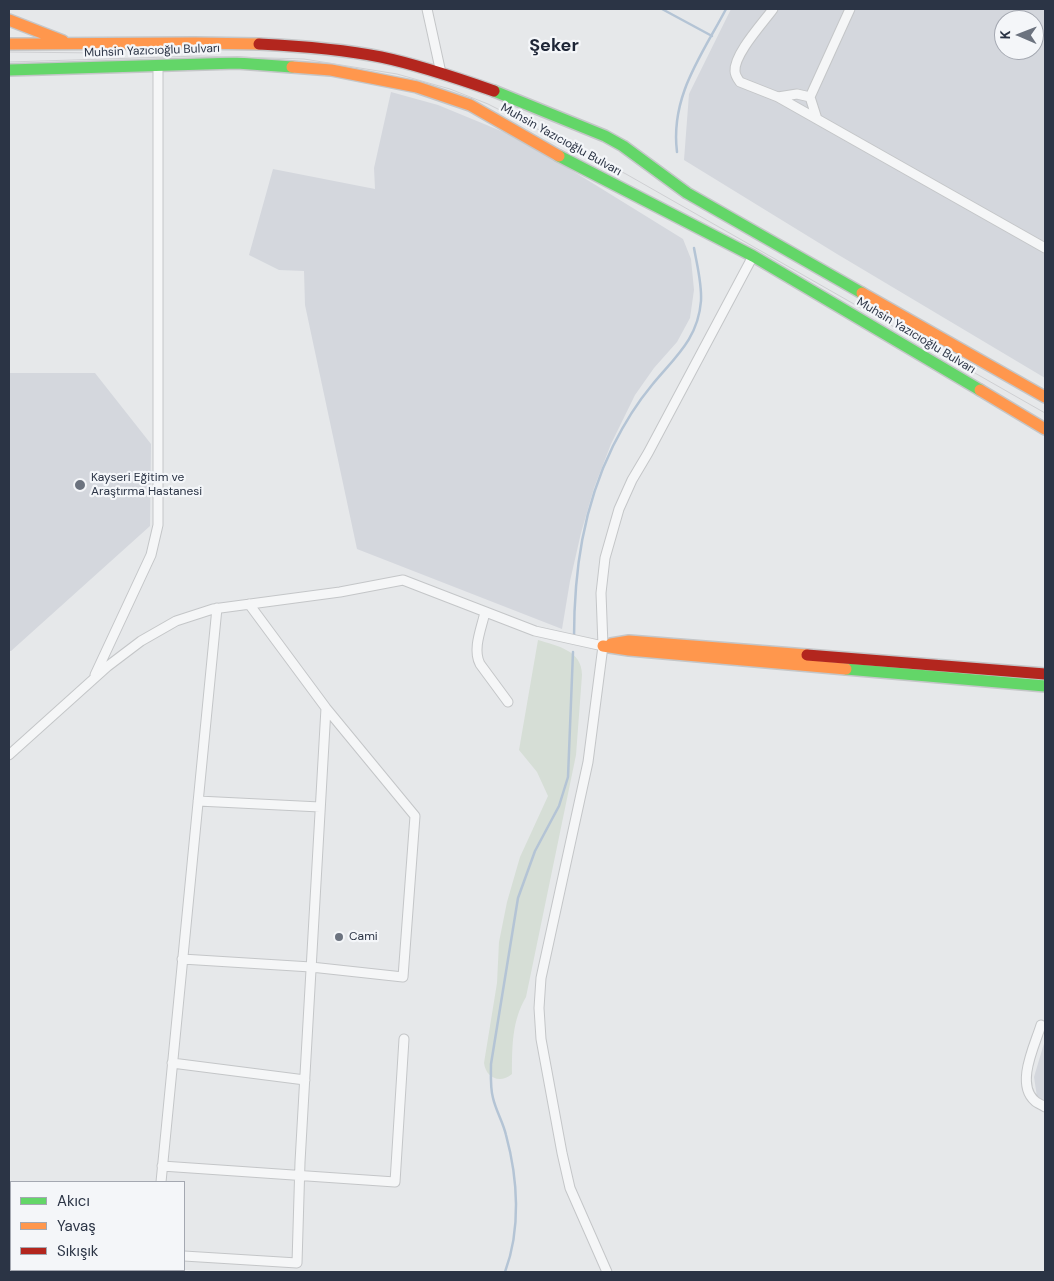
<!DOCTYPE html>
<meta charset="utf-8">
<style>
body{margin:0}
#map{position:relative;width:1054px;height:1281px;overflow:hidden;background:#e6e8ea;font-family:"DM Sans",sans-serif}
canvas{display:block}
.frame{position:absolute;inset:0;border:10px solid #2b3445;pointer-events:none}
.legend{position:absolute;left:10px;top:1181px;width:175px;height:90px;box-sizing:border-box;background:#f4f6f9;border:1px solid #a4a8b1;margin:0;padding:6px 9px;list-style:none;font-size:15px;color:#2b3445}
.legend li{display:flex;align-items:center;gap:10px;height:25px}
.legend b{width:25px;border:1px solid #a4a8b1}
.north{position:absolute;left:994px;top:10px;width:50px;height:50px;box-sizing:border-box;background:#f4f6f9;border:1px solid #a4a8b1;border-radius:50%;rotate:271deg;font-size:14px;font-weight:700;line-height:20px;text-align:center;color:#2b3445}
.north::after{content:'';display:block;margin:auto;width:18px;height:22px;background:#6c737f;clip-path:polygon(50% 0,100% 100%,50% 72%,0 100%)}
</style>
<div id="map">
<canvas width="1054" height="1281"></canvas>
<div class="frame"></div>
<ul class="legend">
<li><b style="height:6px;background:#63d668"></b>Akıcı</li>
<li><b style="height:6px;background:#ff974d"></b>Yavaş</li>
<li><b style="height:6px;background:#b3261e"></b>Sıkışık</li>
</ul>
<div class="north">K</div>
</div>
<script>
const c = document.querySelector('canvas').getContext('2d');
c.lineJoin = 'round';
function fill(path, color) {
  c.fillStyle = color;
  c.fill(path, 'evenodd');
}
function trace(path, color, width, dash) {
  c.strokeStyle = color;
  c.lineWidth = width;
  c.lineCap = dash ? 'butt' : 'round';
  c.setLineDash(dash || []);
  c.stroke(path);
}
function drawText(font, color, halo, rows, align = 'center') {
  c.font = font + ' "DM Sans",sans-serif';
  c.lineWidth = 4.5;
  c.setLineDash([]);
  c.textBaseline = 'middle';
  c.strokeStyle = halo;
  c.fillStyle = color;
  for (const [text, x, y, turn = 0] of rows) {
    c.save();
    c.translate(x, y);
    c.rotate((+turn || 0) * Math.PI / 180);
    c.textAlign = isNaN(turn) ? turn : align;
    if (halo) c.strokeText(text, 0, 0);
    c.fillText(text, 0, 0);
    c.restore();
  }
}
fill(new Path2D(`
 M 731,9 L 1045,9 L 1045,378 L 837,254 L 684,160 L 689,94 ZM 1004,20 L 1034,20 L 1034,50 L 1004,50 Z
 M 391,92 L 438,105 L 506,133 L 568,168 L 683,239 L 691,259 L 694,290 L 690,318 L 677,342 L 654,368 L 635,395 L 611,444 L 594,488 L 581,533 L 570,581 L 562,629 L 357,549 L 305,305 L 304,271 L 279,270 L 249,255 L 273,169 L 375,189 L 374,168 Z
 M 9,373 L 95,373 L 151,444 L 150,526 L 11,651 L 9,651 Z
 M 1045,1040 L 1045,1101 L 1037,1097 L 1034,1077 Z`), '#d4d7dd');
fill(new Path2D(`
 M 538,640 C 557,646 582,650 582,675 L 576,755 L 526,997 C 512,1021 512,1046 512,1074 C 500,1084 486,1078 484,1063 L 497,983 L 499,942 L 507,902 L 520,857 L 548,796 L 537,772 L 519,750 Z`), '#d6ded6');
trace(new Path2D(`
 M 662,9 L 712,36
 M 677,152 C 670,96 702,55 726,9
 M 574,638 C 574,571 583,507 613,446 C 624,424 637,403 652,385 C 675,357 698,339 701,301 C 702,283 697,265 694,248
 M 505,1272 C 521,1229 518,1179 506,1135 C 503,1122 496,1111 493,1098 C 490,1087 491,1075 491,1064 L 518,898 L 535,851 L 559,806 L 568,777 L 573,652`), '#b4c4d5', 2.5);
const street = new Path2D(`
 M 427,9 L 441,73
 M 773,9 C 763,23 734,54 735,71 C 735,75 737,78 740,82 L 778,97 L 1045,248
 M 778,97 L 797,94 L 810,97
 M 817,119 L 810,97 L 850,9
 M 485,612 C 482,627 472,649 480,664 L 508,702
 M 95,675 L 151,555 L 158,525 L 158,65
 M 9,755 L 108,666 L 141,641 L 176,621 L 213,609 L 340,592 L 403,580 L 535,631 L 603,646
 M 198,801 L 320,807
 M 182,959 L 311,967 L 403,977 L 415,816 L 326,708 L 249,604
 M 1041,1025 C 1035,1045 1015,1084 1035,1101 C 1037,1103 1042,1105 1045,1107
 M 172,1063 L 305,1080
 M 162,1166 L 395,1182 L 404,1039
 M 161,1182 L 217,608
 M 184,1256 L 297,1263 L 300,1162 L 326,708
 M 607,1272 L 570,1188 L 562,1153 L 541,1039 L 539,1008 L 541,978 L 588,762 L 603,646 L 601,593 L 605,558 L 619,509 L 632,480 L 648,453 L 753,256`);
const fast = new Path2D(`
 M 9,70 L 237,63 L 292,67
 M 494,91 L 605,136 L 623,146 L 687,193 L 862,293
 M 559,156 L 753,256 L 980,390
 M 846,669 L 1045,686`);
const slow = new Path2D(`
 M 9,20 L 63,41
 M 9,44 L 195,43 L 259,44
 M 292,67 L 331,70 L 417,87 L 470,105 L 559,156
 M 862,293 L 1045,397
 M 980,390 L 1045,429
 M 611,644 L 629,641 L 807,655
 M 603,646 L 629,650 L 846,669`);
const jam = new Path2D(`
 M 259,44 C 300,46 341,49 381,57 C 419,65 457,78 494,91
 M 807,655 L 1045,674`);
trace(street, '#c4c6c8', 11);
trace(fast, '#c4c6c8', 14);
trace(slow, '#c4c6c8', 14);
trace(jam, '#c4c6c8', 14);
trace(street, '#f5f6f7', 9);
trace(fast, '#63d668', 11);
trace(slow, '#ff974d', 11);
trace(jam, '#b3261e', 11);
trace(new Path2D(`
 M 9,52 L 98,53
 M 9,62 L 200,56 L 304,59 L 397,74 L 450,89 L 488,104 L 626,174 L 1045,413`), '#cecfd2', 1);
for (const [x, y, r, color] of [
 [80,485,6,"#6c737f"],
 [339,937,5,"#6c737f"]
]) {
  const dot = new Path2D();
  dot.arc(x, y, r, 0, 2 * Math.PI);
  c.fillStyle = color;
  c.fill(dot);
  trace(dot, '#f4f6f9', 2);
}
drawText('12px', '#2b3445', '#f4f6f9', [
 ["Muhsin Yazıcıoğlu Bulvarı",152,51,-2],
 ["Muhsin Yazıcıoğlu Bulvarı",561,140,29],
 ["Muhsin Yazıcıoğlu Bulvarı",916,336,31]
]);
drawText('12px', '#2b3445', '#f4f6f9', [
 ["Kayseri Eğitim ve",91,478],
 ["Araştırma Hastanesi",91,492],
 ["Cami",349,937]
], 'left');
drawText('bold 18px', '#1d2536', '#f4f6f9', [
 ["Şeker",554,46]
]);
</script>
